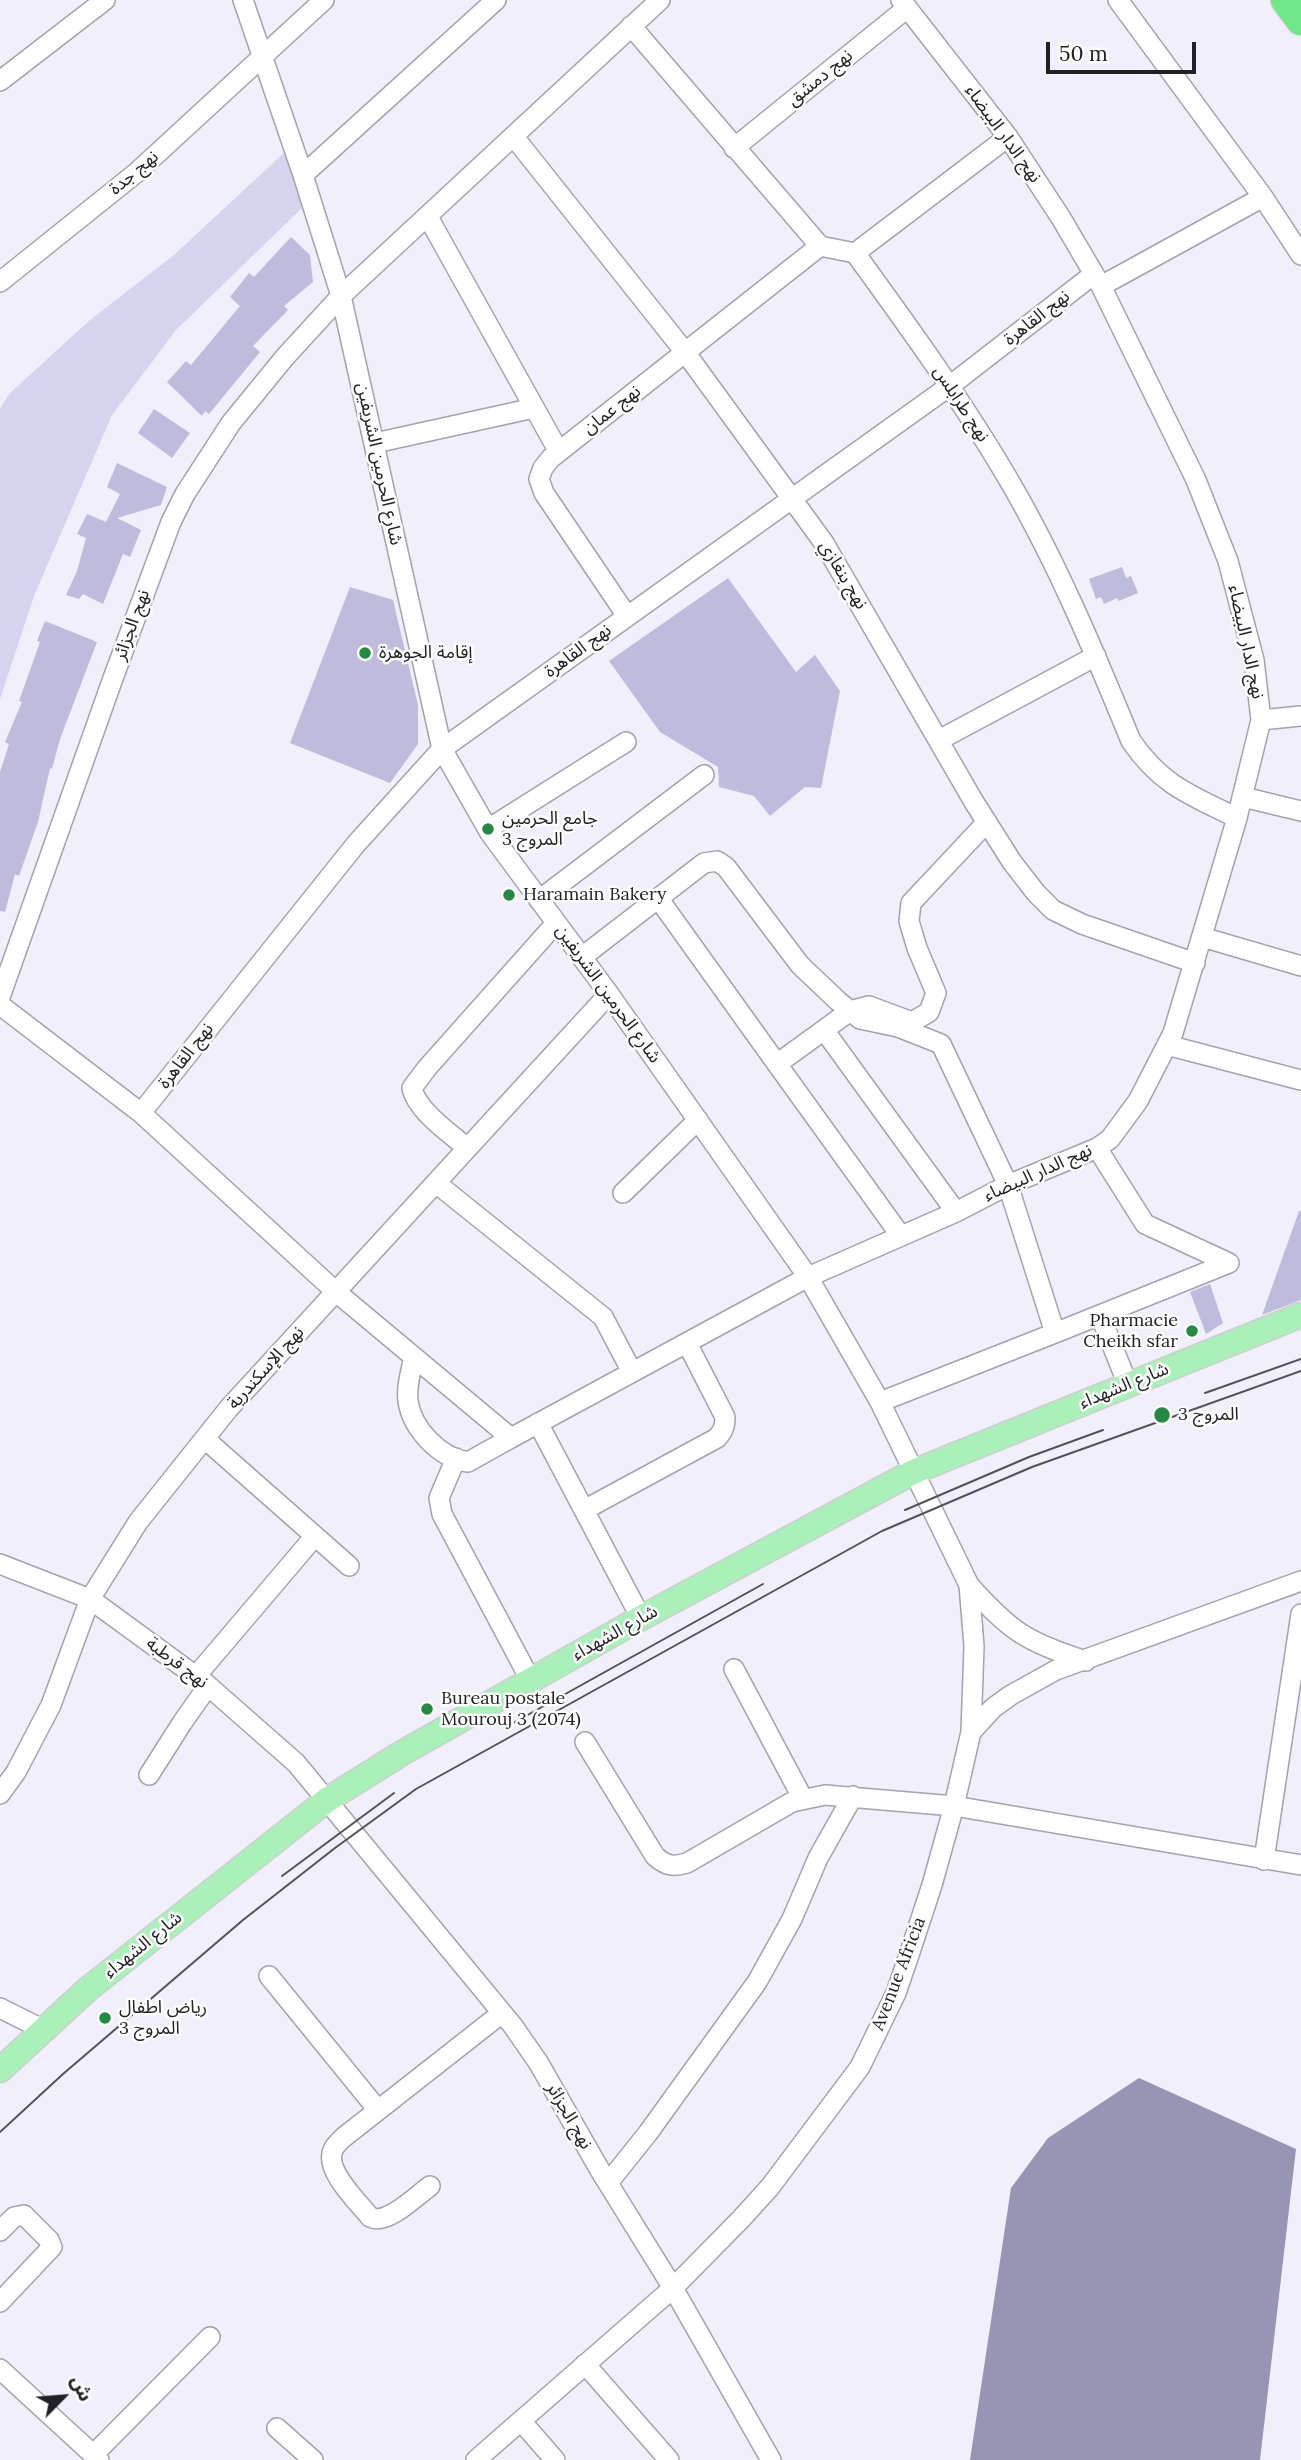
<!DOCTYPE html>
<meta charset="utf-8">
<style>
body{margin:0}
#map{position:relative;width:1301px;height:2460px;overflow:hidden;background:#f0effb;font-family:Lora,"Noto Sans Arabic",serif}
canvas{display:block}
.north{position:absolute;left:28px;top:2362px;width:70px;height:70px;-webkit-text-stroke:5px #fefefe;paint-order:stroke;rotate:65deg;font-size:19px;font-weight:700;line-height:28px;text-align:center;color:#212125}
.north::after{content:'';display:block;margin:auto;width:24px;height:32px;background:#212125;clip-path:polygon(50% 0,100% 100%,50% 72%,0 100%)}
.scale{position:absolute;left:1046px;top:42px;width:150px;height:32px;box-sizing:border-box;border:4px solid #212125;border-top:0;padding-left:9px;font-size:21px;line-height:24px;white-space:nowrap;color:#212125;-webkit-text-stroke:5px #fefefe;paint-order:stroke}
</style>
<div id="map">
<canvas width="1301" height="2460"></canvas>
<div class="north">ش</div>
<div class="scale">50 m</div>
</div>
<script>
const c = document.querySelector('canvas').getContext('2d');
c.lineJoin = 'round';
function fill(path, color) {
  c.fillStyle = color;
  c.fill(path, 'evenodd');
}
function trace(path, color, width, dash) {
  c.strokeStyle = color;
  c.lineWidth = width;
  c.lineCap = dash ? 'butt' : 'round';
  c.setLineDash(dash || []);
  c.stroke(path);
}
function drawText(font, color, halo, rows, align = 'center') {
  c.font = font + ' Lora,"Noto Sans Arabic",serif';
  c.lineWidth = 5;
  c.setLineDash([]);
  c.textBaseline = 'middle';
  c.strokeStyle = halo;
  c.fillStyle = color;
  for (const [text, x, y, turn = 0] of rows) {
    c.save();
    c.translate(x, y);
    c.rotate((+turn || 0) * Math.PI / 180);
    c.textAlign = isNaN(turn) ? turn : align;
    if (halo) c.strokeText(text, 0, 0);
    c.fillText(text, 0, 0);
    c.restore();
  }
}
fill(new Path2D(`
 M 286,151 L 303,207 L 176,330 L 112,415 L 34,596 L 0,699 L 0,409 L 9,394 L 90,320 L 174,255 Z`), '#d5d3ed');
fill(new Path2D(`
 M 1139,2078 L 1296,2149 L 1260,2460 L 970,2460 L 1011,2188 L 1048,2138 Z`), '#9794b4');
fill(new Path2D(`
 M 291,237 L 310,255 L 313,282 L 284,306 L 288,310 L 253,346 L 260,352 L 209,414 L 205,411 L 202,416 L 167,382 L 186,361 L 191,365 L 240,306 L 230,297 L 249,273 L 254,277 Z
 M 154,409 L 190,433 L 172,458 L 138,433 Z
 M 117,463 L 167,487 L 161,505 L 117,518 L 141,530 L 130,557 L 123,554 L 103,604 L 83,594 L 79,599 L 66,595 L 77,571 L 86,538 L 77,534 L 87,514 L 106,522 L 120,494 L 107,487 Z
 M 1122,567 L 1126,578 L 1131,576 L 1138,593 L 1119,601 L 1117,598 L 1104,604 L 1101,597 L 1096,599 L 1089,579 Z
 M 728,578 L 796,672 L 815,655 L 840,691 L 821,788 L 805,787 L 770,816 L 754,796 L 719,787 L 718,767 L 660,732 L 609,661 Z
 M 350,587 L 393,600 L 418,705 L 418,744 L 390,783 L 290,743 Z
 M 45,621 L 97,642 L 60,739 L 52,769 L 50,768 L 38,822 L 19,876 L 15,874 L 5,912 L 0,911 L 0,772 L 9,744 L 5,742 L 22,702 L 19,701 L 40,642 L 37,641 Z
 M 1299,1211 L 1301,1211 L 1301,1300 L 1262,1315 Z
 M 1210,1284 L 1223,1323 L 1206,1334 L 1190,1292 Z`), '#bebbdd');
const minor = new Path2D(`
 M 243,0 L 303,175 L 341,296 L 442,749 L 490,833 L 609,994 L 808,1277 L 880,1402 L 969,1585 L 974,1646 L 971,1732 L 954,1806 L 932,1885 L 908,1958 L 896,1993 L 860,2067 L 770,2187 L 741,2219 L 673,2288 L 476,2460
 M 1118,0 L 1263,197 L 1301,255
 M 631,26 L 820,246 L 855,253 C 908,326 961,399 1007,477 C 1056,560 1094,651 1131,741 C 1162,786 1191,795 1237,818
 M 0,81 L 105,0
 M 514,137 L 685,352 L 824,543 L 974,802 L 1012,862 L 1036,893 L 1053,910 L 1082,924 L 1195,963
 M 734,148 L 907,8
 M 303,175 L 496,0
 M 428,217 L 559,452
 M 855,253 L 1008,137
 M 0,282 L 136,173 L 324,0
 M 1101,286 L 1263,197
 M 375,443 L 534,408
 M 627,616 L 544,493 L 539,479 L 543,468 L 551,458 L 820,246
 M 1261,720 L 1301,716
 M 939,740 L 1096,656
 M 1243,797 L 1301,811
 M 488,829 L 626,742
 M 658,898 L 777,1064
 M 539,900 L 704,775
 M 1202,937 L 1301,966
 M 582,957 L 704,863 L 717,861 L 726,867 L 800,965 L 838,1001 L 860,1019 L 898,1027 L 941,1044 L 1008,1185 L 1055,1333 L 880,1402
 M 0,997 L 112,681 L 171,522 L 185,494 L 231,423 L 285,357 L 341,296 L 660,0
 M 0,1005 L 141,1113 L 335,1291 L 511,1438 L 808,1277 L 956,1212 L 1008,1185 L 1097,1148 L 1110,1139 L 1138,1101 L 1173,1033 L 1237,818 L 1261,720 L 1254,660 L 1228,561 L 1196,480 L 1101,286 L 1061,218 L 1008,137 L 901,0
 M 824,1030 L 956,1212
 M 1167,1045 L 1301,1080
 M 141,1113 L 356,844 L 442,749 L 951,385 L 1094,274
 M 467,1148 C 450,1133 416,1110 412,1088 L 427,1068 L 556,923
 M 436,1183 L 603,1317 L 632,1372
 M 623,1193 L 698,1120
 M 901,1236 L 777,1064 L 850,1011 L 869,1006 L 912,1022 L 929,1012 L 936,993 L 917,948 L 909,921 L 911,903 L 987,822
 M 1100,1315 L 1128,1385
 M 1055,1333 L 1229,1263 L 1145,1224 L 1097,1148
 M 414,1357 C 411,1371 406,1387 408,1401 C 412,1429 440,1458 468,1462 L 511,1438
 M 538,1423 L 641,1618
 M 205,1439 L 349,1566
 M 456,1458 L 439,1498 L 442,1514 L 531,1681
 M 584,1510 L 717,1438 C 723,1431 725,1427 725,1417 L 687,1343
 M 0,1564 L 90,1599 L 205,1683 L 296,1763 L 513,2026 L 538,2062 L 601,2172 L 673,2288 L 771,2460
 M 969,1585 C 1010,1631 1026,1642 1086,1661
 M 734,1669 L 803,1799
 M 196,1676 L 315,1536
 M 971,1732 L 993,1708 L 1011,1695 L 1056,1670 L 1301,1581
 M 585,1742 L 655,1856 C 666,1866 673,1867 687,1863 L 792,1802 L 825,1795 L 954,1806 L 1301,1865
 M 149,1775 L 182,1723 L 208,1686
 M 0,1794 L 16,1772 L 51,1705 L 90,1599 L 138,1522 L 229,1408 L 609,994
 M 1264,1860 L 1301,1614
 M 269,1976 L 378,2110
 M 0,2008 L 44,2030
 M 608,2183 L 648,2133 L 757,1982 L 792,1919 L 818,1858 L 853,1796
 M 430,2186 C 416,2196 387,2226 370,2217 C 358,2202 324,2170 333,2150 C 335,2145 340,2141 344,2137 L 502,2013
 M 0,2231 L 14,2217 L 24,2215 L 49,2240 L 52,2247 L 0,2302
 M 585,2364 L 669,2460
 M 0,2369 L 99,2460
 M 521,2421 L 555,2460
 M 277,2428 L 313,2460
 M 93,2455 L 210,2337`);
const major = new Path2D(`
 M 0,2070 L 88,1989 L 212,1891 L 327,1800 L 402,1753 L 641,1618 L 913,1472 L 1301,1315`);
const highway = new Path2D(`
 M 1286,0 L 1301,20`);
trace(minor, '#a3a2ad', 22);
trace(major, '#cececf', 27);
trace(highway, '#cececf', 32);
trace(minor, '#fff', 19);
trace(major, '#a9f1b8', 24);
trace(highway, '#70e789', 30);
trace(new Path2D(`
 M 1205,1393 L 1301,1359
 M 905,1510 L 1029,1457 L 1103,1430
 M 515,1722 L 763,1584
 M 282,1876 L 394,1793
 M 0,2132 L 63,2074 L 243,1920 L 335,1848 L 416,1789 L 882,1531 L 1032,1467 L 1301,1371`), '#525258', 2);
for (const [x, y, r, color] of [
 [365,653,7,"#228a41"],
 [488,829,7,"#228a41"],
 [509,895,7,"#228a41"],
 [1192,1331,7,"#228a41"],
 [1162,1415,9,"#228a41"],
 [427,1709,7,"#228a41"],
 [105,2018,7,"#228a41"]
]) {
  const dot = new Path2D();
  dot.arc(x, y, r, 0, 2 * Math.PI);
  c.fillStyle = color;
  c.fill(dot);
  trace(dot, '#fefefe', 2.5);
}
drawText('18px', '#212125', '#fefefe', [
 ["نهج دمشق",820,78,-39],
 ["نهج الدار البيضاء",1003,134,54],
 ["نهج جدة",134,173,-40],
 ["نهج القاهرة",1037,318,-38],
 ["نهج طرابلس",961,404,57],
 ["نهج عمان",612,410,-38],
 ["شارع الحرمين الشريفين",379,464,78],
 ["نهج بنغازي",843,575,59],
 ["نهج الجزائر",132,625,-70],
 ["نهج الدار البيضاء",1246,642,78],
 ["نهج القاهرة",578,651,-36],
 ["شارع الحرمين الشريفين",608,994,54],
 ["نهج القاهرة",186,1056,-52],
 ["نهج الدار البيضاء",1038,1173,-24],
 ["نهج الإسكندرية",266,1368,-48],
 ["شارع الشهداء",1124,1386,-22],
 ["شارع الشهداء",615,1633,-29],
 ["نهج قرطبة",177,1663,37],
 ["شارع الشهداء",143,1945,-39],
 ["Avenue Africia",899,1974,-69],
 ["نهج الجزائر",569,2116,60]
]);
drawText('18px', '#212125', '#fefefe', [
 ["إقامة الجوهرة",379,653],
 ["جامع الحرمين",502,819],
 ["المروج 3",502,840],
 ["Haramain Bakery",523,895],
 ["Pharmacie",1178,1321,"right"],
 ["Cheikh sfar",1178,1342,"right"],
 ["المروج 3",1178,1415],
 ["Bureau postale",441,1699],
 ["Mourouj 3 (2074)",441,1720],
 ["رياض اطفال",119,2008],
 ["المروج 3",119,2029]
], 'left');
</script>
